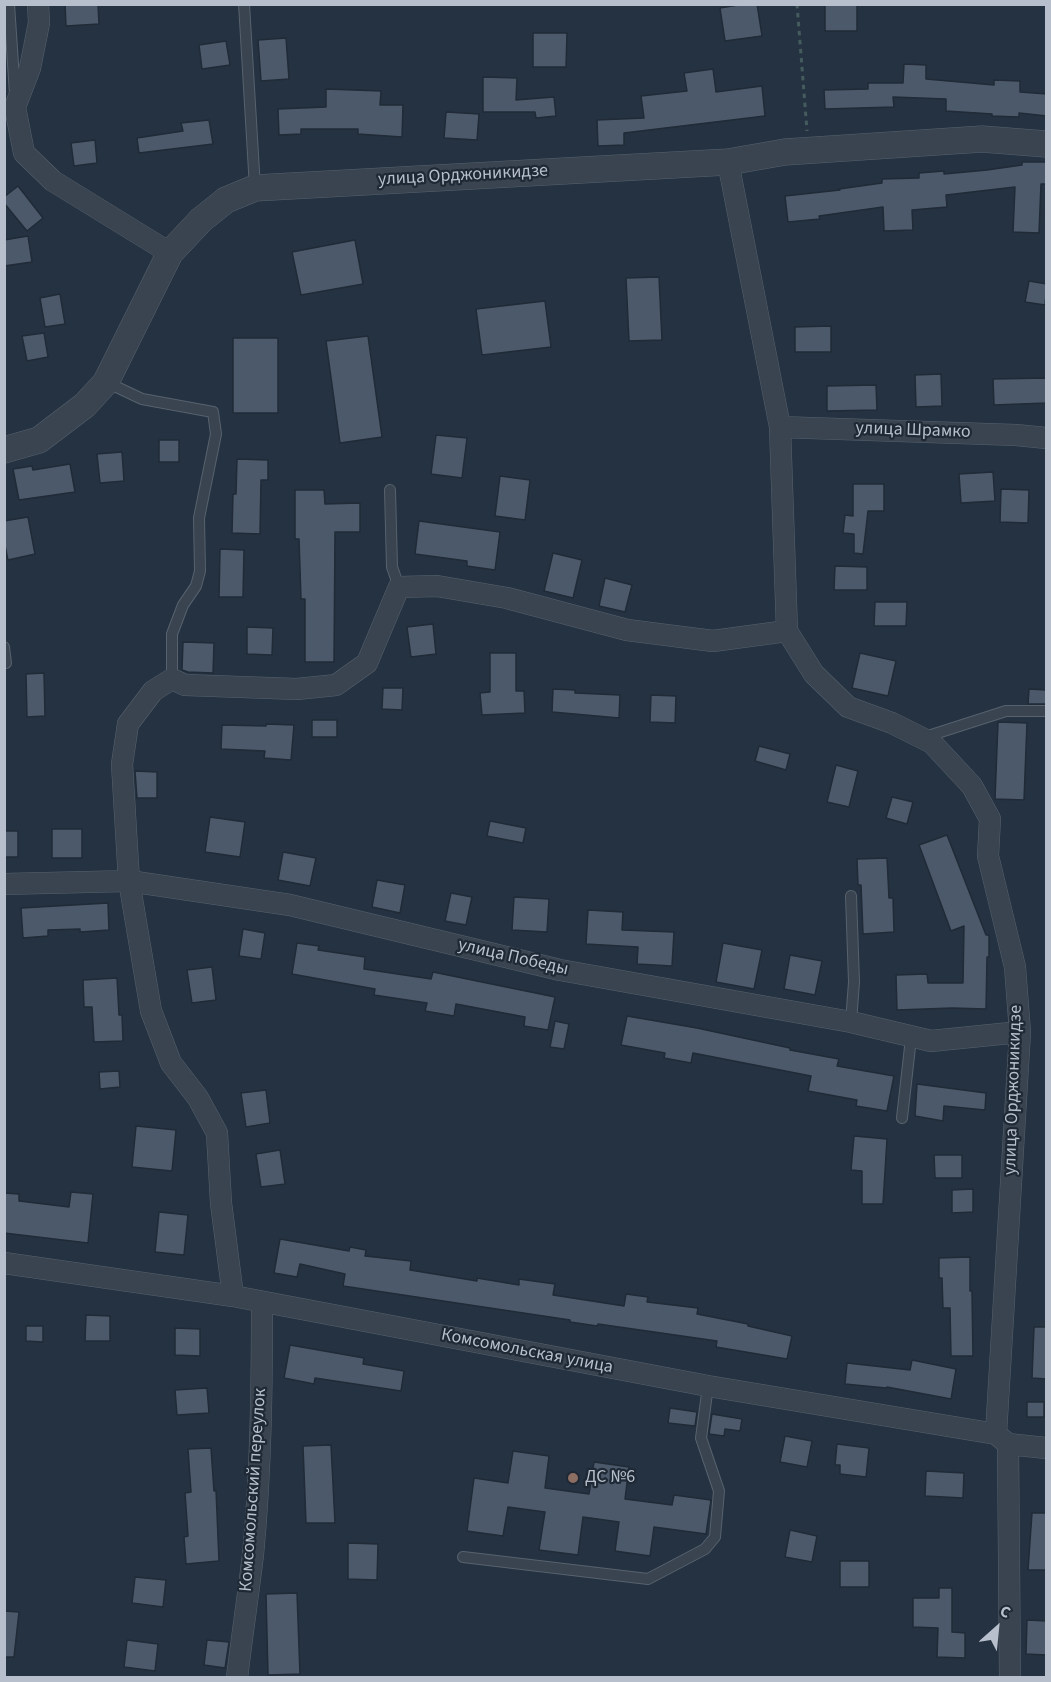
<!DOCTYPE html>
<meta charset="utf-8">
<style>
body{margin:0}
#map{position:relative;width:1051px;height:1682px;overflow:hidden;background:#253241;font-family:"Source Sans 3",sans-serif}
canvas{display:block}
.frame{position:absolute;inset:0;border:6px solid #b6bfcb;pointer-events:none}
.north{position:absolute;left:967px;top:1598px;width:60px;height:60px;-webkit-text-stroke:4px #1e2935;paint-order:stroke;rotate:27deg;font-size:16px;font-weight:700;line-height:24px;text-align:center;color:#b6bfcb}
.north::after{content:'';display:block;margin:auto;width:21px;height:27px;background:#b6bfcb;clip-path:polygon(50% 0,100% 100%,50% 72%,0 100%)}
</style>
<div id="map">
<canvas width="1051" height="1682"></canvas>
<div class="frame"></div>
<div class="north">С</div>
</div>
<script>
const c = document.querySelector('canvas').getContext('2d');
c.lineJoin = 'round';
function fill(path, color) {
  c.fillStyle = color;
  c.fill(path, 'evenodd');
}
function trace(path, color, width, dash) {
  c.strokeStyle = color;
  c.lineWidth = width;
  c.lineCap = dash ? 'butt' : 'round';
  c.setLineDash(dash || []);
  c.stroke(path);
}
function drawText(font, color, halo, rows, align = 'center') {
  c.font = font + ' "Source Sans 3",sans-serif';
  c.lineWidth = 4.5;
  c.setLineDash([]);
  c.textBaseline = 'middle';
  c.strokeStyle = halo;
  c.fillStyle = color;
  for (const [text, x, y, turn = 0] of rows) {
    c.save();
    c.translate(x, y);
    c.rotate((+turn || 0) * Math.PI / 180);
    c.textAlign = isNaN(turn) ? turn : align;
    if (halo) c.strokeText(text, 0, 0);
    c.fillText(text, 0, 0);
    c.restore();
  }
}
const building = new Path2D(`
 M 65,4 L 98,4 L 99,24 L 66,26 Z
 M 744,4 L 757,4 L 762,36 L 725,41 L 720,8 Z
 M 825,4 L 857,4 L 857,31 L 825,31 Z
 M 533,33 L 567,33 L 566,67 L 533,67 Z
 M 286,38 L 289,79 L 261,81 L 258,40 Z
 M 226,41 L 230,65 L 202,69 L 199,45 Z
 M 904,64 L 926,65 L 926,79 L 994,85 L 994,80 L 1020,81 L 1020,92 L 1047,94 L 1047,116 L 1019,113 L 1019,117 L 992,116 L 992,114 L 946,111 L 946,99 L 893,97 L 894,107 L 825,109 L 824,90 L 868,89 L 868,83 L 903,83 Z
 M 713,69 L 716,92 L 762,86 L 765,116 L 624,133 L 624,145 L 598,146 L 597,120 L 644,118 L 641,96 L 687,91 L 684,73 Z
 M 483,77 L 517,78 L 516,100 L 554,97 L 556,116 L 536,118 L 535,112 L 483,112 Z
 M 326,89 L 381,91 L 380,105 L 403,105 L 402,137 L 358,134 L 358,129 L 301,129 L 301,134 L 279,135 L 278,109 L 326,107 Z
 M 446,112 L 479,114 L 477,140 L 444,138 Z
 M 209,120 L 213,144 L 139,153 L 137,138 L 183,131 L 181,123 Z
 M 95,140 L 97,163 L 74,166 L 71,143 Z
 M 1022,162 L 1047,162 L 1047,184 L 1041,184 L 1039,233 L 1013,232 L 1015,187 L 946,195 L 947,207 L 912,210 L 913,230 L 884,231 L 883,207 L 819,216 L 820,219 L 788,222 L 785,196 L 840,190 L 839,189 L 882,183 L 882,179 L 919,178 L 919,173 L 944,171 L 944,174 L 987,170 L 1022,165 Z
 M 18,186 L 43,218 L 27,231 L 4,203 L 4,197 Z
 M 28,236 L 32,262 L 4,266 L 4,240 Z
 M 355,240 L 363,284 L 301,295 L 292,252 Z
 M 659,277 L 662,340 L 629,341 L 626,278 Z
 M 1029,281 L 1047,284 L 1045,305 L 1025,302 Z
 M 60,294 L 65,324 L 45,327 L 40,298 Z
 M 545,301 L 551,347 L 482,355 L 476,309 Z
 M 831,326 L 831,352 L 795,352 L 795,327 Z
 M 44,333 L 48,357 L 27,361 L 22,336 Z
 M 368,336 L 382,437 L 340,443 L 326,341 Z
 M 233,338 L 278,338 L 278,413 L 233,413 Z
 M 941,374 L 942,406 L 916,407 L 915,375 Z
 M 1047,378 L 1047,403 L 994,405 L 993,379 Z
 M 876,385 L 877,410 L 827,411 L 827,386 Z
 M 436,435 L 467,438 L 462,478 L 431,474 Z
 M 159,440 L 179,440 L 179,462 L 159,462 Z
 M 122,452 L 124,481 L 100,483 L 97,454 Z
 M 237,459 L 268,460 L 268,480 L 261,480 L 260,534 L 232,533 L 233,494 L 236,494 Z
 M 70,464 L 75,492 L 19,500 L 13,469 L 32,466 L 33,470 Z
 M 993,472 L 995,501 L 961,503 L 959,474 Z
 M 500,476 L 530,480 L 525,520 L 495,516 Z
 M 853,484 L 884,484 L 884,511 L 868,511 L 863,554 L 854,553 L 854,534 L 843,533 L 845,515 L 853,516 Z
 M 1001,489 L 1029,490 L 1028,523 L 1000,522 Z
 M 295,490 L 324,490 L 325,504 L 360,503 L 360,532 L 335,532 L 334,662 L 305,662 L 305,599 L 301,599 L 299,539 L 295,539 Z
 M 28,517 L 35,554 L 8,560 L 4,541 L 4,521 Z
 M 419,521 L 500,532 L 495,570 L 467,566 L 467,561 L 415,554 Z
 M 220,549 L 244,550 L 243,597 L 219,597 Z
 M 553,553 L 582,560 L 573,598 L 544,591 Z
 M 835,566 L 867,567 L 867,590 L 834,590 Z
 M 605,578 L 632,585 L 625,612 L 599,606 Z
 M 875,602 L 907,602 L 906,626 L 874,626 Z
 M 433,624 L 436,654 L 411,657 L 407,627 Z
 M 247,627 L 273,628 L 272,655 L 247,654 Z
 M 183,642 L 214,643 L 213,673 L 188,672 L 182,670 Z
 M 490,653 L 516,653 L 516,691 L 524,691 L 525,713 L 482,715 L 480,693 L 490,692 Z
 M 860,653 L 896,661 L 888,696 L 852,688 Z
 M 44,673 L 45,716 L 27,717 L 26,674 Z
 M 383,688 L 403,688 L 402,710 L 382,709 Z
 M 553,689 L 575,690 L 575,693 L 620,695 L 619,718 L 552,712 Z
 M 1029,689 L 1047,690 L 1047,704 L 1028,704 Z
 M 651,695 L 676,696 L 675,723 L 650,722 Z
 M 312,720 L 337,720 L 337,737 L 312,737 Z
 M 998,722 L 1027,723 L 1024,800 L 995,799 Z
 M 266,724 L 294,725 L 291,760 L 264,758 L 265,751 L 221,749 L 222,725 L 266,726 Z
 M 759,746 L 790,754 L 786,770 L 755,761 Z
 M 836,765 L 858,771 L 849,807 L 827,802 Z
 M 135,771 L 157,772 L 157,798 L 137,798 Z
 M 892,797 L 913,802 L 907,824 L 886,818 Z
 M 210,817 L 245,822 L 240,857 L 205,852 Z
 M 490,821 L 526,828 L 523,843 L 487,836 Z
 M 52,829 L 82,829 L 82,858 L 52,858 Z
 M 4,831 L 18,831 L 18,857 L 4,857 Z
 M 947,835 L 986,935 L 989,935 L 989,957 L 987,957 L 986,1009 L 952,1008 L 897,1010 L 896,975 L 927,974 L 928,983 L 963,983 L 964,926 L 951,931 L 919,845 Z
 M 283,852 L 316,858 L 310,886 L 278,880 Z
 M 887,858 L 889,898 L 893,898 L 894,932 L 863,934 L 861,885 L 858,885 L 857,859 Z
 M 377,880 L 405,885 L 400,913 L 372,907 Z
 M 451,893 L 472,897 L 466,925 L 445,921 Z
 M 514,897 L 549,899 L 547,932 L 512,930 Z
 M 108,903 L 109,930 L 80,932 L 80,929 L 48,930 L 48,936 L 23,938 L 21,908 Z
 M 588,910 L 623,912 L 622,930 L 674,932 L 672,966 L 637,964 L 638,947 L 586,944 Z
 M 243,929 L 265,933 L 261,959 L 239,956 Z
 M 297,943 L 319,946 L 318,950 L 365,957 L 364,969 L 431,979 L 433,972 L 555,997 L 548,1030 L 524,1026 L 525,1017 L 456,1004 L 454,1016 L 425,1011 L 427,1003 L 374,995 L 375,989 L 292,974 Z
 M 723,943 L 762,950 L 754,989 L 716,982 Z
 M 790,955 L 822,961 L 815,995 L 784,989 Z
 M 212,967 L 216,1000 L 192,1003 L 187,970 Z
 M 117,978 L 119,1015 L 122,1015 L 123,1041 L 94,1042 L 92,1007 L 84,1007 L 83,980 Z
 M 627,1016 L 697,1028 L 790,1048 L 790,1050 L 839,1059 L 837,1066 L 894,1076 L 887,1111 L 856,1106 L 857,1100 L 808,1091 L 811,1076 L 693,1053 L 691,1063 L 664,1058 L 665,1053 L 621,1045 Z
 M 555,1021 L 569,1024 L 564,1049 L 550,1047 Z
 M 119,1071 L 120,1087 L 100,1089 L 99,1072 Z
 M 917,1084 L 986,1093 L 985,1110 L 944,1106 L 943,1121 L 915,1116 Z
 M 266,1090 L 270,1123 L 246,1127 L 241,1093 Z
 M 136,1126 L 176,1130 L 172,1171 L 132,1167 Z
 M 854,1136 L 887,1139 L 883,1204 L 862,1204 L 862,1171 L 851,1170 Z
 M 280,1150 L 285,1184 L 261,1187 L 256,1154 Z
 M 934,1155 L 962,1155 L 962,1178 L 935,1178 Z
 M 973,1189 L 973,1212 L 952,1213 L 952,1190 Z
 M 71,1192 L 93,1194 L 88,1243 L 4,1233 L 4,1193 L 19,1194 L 19,1201 L 69,1207 Z
 M 159,1212 L 188,1215 L 184,1255 L 155,1252 Z
 M 280,1239 L 349,1251 L 350,1247 L 366,1250 L 365,1256 L 411,1261 L 410,1270 L 477,1281 L 477,1278 L 519,1285 L 519,1279 L 555,1284 L 553,1295 L 624,1306 L 626,1294 L 648,1297 L 647,1302 L 698,1308 L 697,1314 L 748,1324 L 748,1326 L 792,1336 L 787,1359 L 716,1347 L 717,1341 L 598,1324 L 597,1326 L 570,1322 L 570,1320 L 343,1286 L 345,1274 L 300,1264 L 297,1277 L 274,1273 Z
 M 970,1257 L 970,1291 L 972,1291 L 973,1356 L 951,1356 L 950,1308 L 943,1308 L 942,1278 L 939,1278 L 939,1258 Z
 M 86,1315 L 110,1316 L 110,1341 L 85,1341 Z
 M 26,1326 L 43,1326 L 43,1342 L 26,1341 Z
 M 1034,1327 L 1047,1327 L 1047,1379 L 1032,1378 Z
 M 175,1328 L 200,1329 L 200,1356 L 175,1355 Z
 M 290,1345 L 364,1358 L 363,1364 L 404,1371 L 401,1391 L 315,1378 L 314,1384 L 284,1378 Z
 M 912,1360 L 956,1369 L 951,1399 L 887,1387 L 886,1388 L 845,1384 L 847,1363 L 910,1370 Z
 M 207,1388 L 209,1413 L 177,1415 L 175,1390 Z
 M 1027,1402 L 1044,1402 L 1044,1417 L 1027,1417 Z
 M 670,1408 L 697,1412 L 695,1426 L 668,1423 Z
 M 712,1414 L 742,1419 L 740,1431 L 725,1429 L 724,1436 L 709,1434 Z
 M 785,1436 L 812,1441 L 807,1467 L 780,1462 Z
 M 837,1444 L 869,1448 L 866,1477 L 840,1474 L 840,1465 L 835,1465 Z
 M 331,1445 L 335,1523 L 306,1523 L 303,1446 Z
 M 211,1448 L 214,1491 L 216,1490 L 219,1561 L 186,1564 L 184,1537 L 188,1536 L 185,1493 L 191,1492 L 188,1449 Z
 M 513,1451 L 549,1456 L 545,1488 L 589,1494 L 594,1462 L 629,1467 L 625,1499 L 672,1505 L 674,1495 L 711,1500 L 706,1534 L 654,1527 L 650,1556 L 615,1551 L 619,1522 L 583,1517 L 578,1555 L 539,1550 L 545,1512 L 508,1507 L 503,1536 L 467,1531 L 474,1478 L 508,1483 Z
 M 926,1471 L 964,1473 L 963,1498 L 925,1496 Z
 M 1032,1513 L 1047,1513 L 1047,1570 L 1028,1570 Z
 M 790,1530 L 817,1536 L 812,1562 L 785,1557 Z
 M 348,1543 L 378,1544 L 377,1580 L 348,1579 Z
 M 840,1561 L 869,1561 L 869,1587 L 840,1587 Z
 M 135,1577 L 166,1580 L 163,1607 L 132,1603 Z
 M 939,1588 L 952,1588 L 952,1632 L 965,1633 L 965,1658 L 937,1657 L 938,1628 L 913,1627 L 913,1598 L 939,1598 Z
 M 297,1593 L 300,1674 L 268,1675 L 266,1594 Z
 M 4,1611 L 19,1612 L 14,1657 L 4,1657 Z
 M 1027,1620 L 1047,1621 L 1047,1655 L 1026,1654 Z
 M 127,1640 L 158,1644 L 155,1671 L 124,1667 Z
 M 207,1640 L 229,1642 L 225,1668 L 204,1665 Z`);
fill(building, '#4b596a');
trace(building, '#202b37', 1.5);
const service = new Path2D(`
 M 9,4 L 15,94
 M 244,4 L 255,188
 M 106,382 L 142,399 L 213,412 L 216,434 L 199,518 L 200,571 L 196,586 L 183,605 L 172,634 L 172,679
 M 390,490 L 392,567 L 399,587
 M 4,647 L 6,663
 M 925,737 L 1006,711 L 1046,711
 M 851,896 L 854,982 L 851,1022
 M 902,1118 L 911,1038
 M 463,1557 L 648,1579 L 705,1549 L 715,1537 L 719,1491 L 701,1438 L 708,1386`);
const minor = new Path2D(`
 M 38,4 L 39,23 L 30,68 L 15,107 L 24,153 L 53,181 L 170,253
 M 728,162 L 780,427 L 787,631
 M 780,427 L 1016,435 L 1046,438
 M 787,631 L 814,674 L 848,707 L 892,723 L 932,743 L 972,786 L 990,819 L 988,856 L 1015,967 L 1020,1032 L 996,1434
 M 4,884 L 129,881 L 290,905 L 560,970 L 851,1022 L 931,1041 L 1020,1032
 M 4,1263 L 233,1296 L 708,1386 L 996,1434 L 1008,1444 L 1046,1448
 M 233,1296 L 221,1203 L 217,1133 L 198,1098 L 171,1063 L 151,1011 L 129,881 L 122,764 L 128,724 L 153,691 L 172,679 L 185,685 L 297,689 L 336,685 L 367,663 L 399,587 L 437,586 L 507,598 L 627,630 L 713,641 L 787,631
 M 1008,1444 L 1010,1678
 M 237,1678 C 242,1636 248,1596 253,1555 C 261,1471 262,1386 262,1302`);
const tertiary = new Path2D(`
 M 4,450 L 39,440 L 85,405 L 106,382 L 170,253 L 201,220 L 226,200 L 255,188 L 728,162 L 785,152 L 982,139 L 1046,144`);
trace(service, '#57626e', 12);
trace(minor, '#57626e', 22);
trace(tertiary, '#57626e', 27);
trace(new Path2D(`
 M 797,4 L 807,131`), '#455c5e', 3, [4.5, 4.5]);
trace(service, '#394450', 10);
trace(minor, '#394450', 21);
trace(tertiary, '#394450', 26);
for (const [x, y, r, color] of [
 [573,1478,6,"#8d6e63"]
]) {
  const dot = new Path2D();
  dot.arc(x, y, r, 0, 2 * Math.PI);
  c.fillStyle = color;
  c.fill(dot);
  trace(dot, '#1e2935', 2);
}
drawText('18px', '#b6bfcb', '#1e2935', [
 ["улица Орджоникидзе",463,176,-3],
 ["улица Шрамко",913,431,2],
 ["улица Победы",513,958,13],
 ["улица Орджоникидзе",1014,1090,-88],
 ["Комсомольская улица",527,1352,11],
 ["Комсомольский переулок",254,1490,-86]
]);
drawText('18px', '#b6bfcb', '#1e2935', [
 ["ДС №6",585,1478]
], 'left');
</script>
